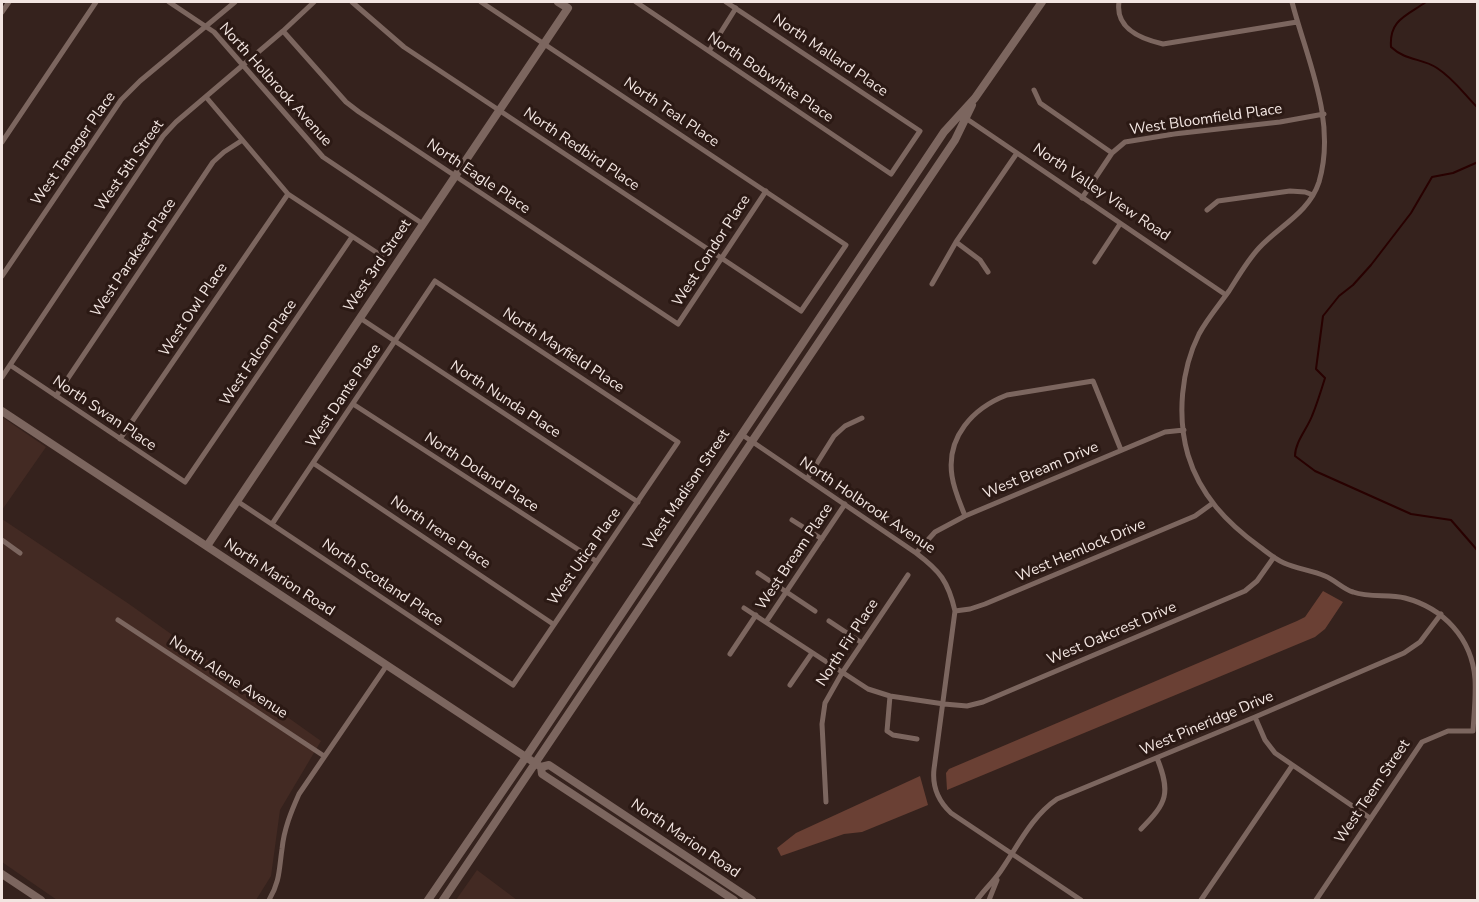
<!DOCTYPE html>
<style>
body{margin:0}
#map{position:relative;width:1479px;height:902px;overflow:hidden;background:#35221d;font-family:"Nunito Sans",sans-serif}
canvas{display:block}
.frame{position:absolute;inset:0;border:3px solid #f2e5e1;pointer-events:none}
</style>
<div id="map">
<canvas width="1479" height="902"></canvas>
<div class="frame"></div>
</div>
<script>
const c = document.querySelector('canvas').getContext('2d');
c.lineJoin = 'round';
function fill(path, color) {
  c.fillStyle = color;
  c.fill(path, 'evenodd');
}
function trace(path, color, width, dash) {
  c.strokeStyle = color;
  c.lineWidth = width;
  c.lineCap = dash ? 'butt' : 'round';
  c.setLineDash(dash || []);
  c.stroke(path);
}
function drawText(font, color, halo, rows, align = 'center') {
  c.font = font + ' "Nunito Sans",sans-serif';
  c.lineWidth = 6;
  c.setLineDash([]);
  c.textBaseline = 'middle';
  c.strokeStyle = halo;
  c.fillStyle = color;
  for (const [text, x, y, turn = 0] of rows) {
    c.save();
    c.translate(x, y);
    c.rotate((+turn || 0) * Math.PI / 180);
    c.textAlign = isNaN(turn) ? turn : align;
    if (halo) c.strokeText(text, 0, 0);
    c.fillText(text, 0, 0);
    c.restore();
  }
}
fill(new Path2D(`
 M 2,417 L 46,447 L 2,510 Z
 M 2,519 L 129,604 L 321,741 L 280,810 L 271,876 L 256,900 L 57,900 L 2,862 Z
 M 477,870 L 517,900 L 456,900 Z`), '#432a23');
fill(new Path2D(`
 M 1323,591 L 1343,602 L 1325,629 L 1315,637 L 947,790 L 946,773 L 949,769 L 1297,621 L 1305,617 Z
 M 920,776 L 928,805 L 862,832 L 844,834 L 781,856 L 777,848 L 796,833 Z`), '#6a4034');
trace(new Path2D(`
 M 1426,2 C 1406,16 1389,20 1391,47 C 1406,61 1422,58 1437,68 C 1454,79 1464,94 1478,108
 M 1478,162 L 1453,173 L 1432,177 L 1411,213 L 1371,265 L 1353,285 L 1339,296 L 1323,316 L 1316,369 L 1325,378 C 1321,391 1317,404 1312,416 C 1307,429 1295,442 1295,456 L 1315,471 L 1411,514 L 1451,520 L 1478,551`), '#280100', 2);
trace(new Path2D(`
 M 169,2 L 214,32 L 323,157 L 423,224
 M 352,2 L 404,47 L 801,311 L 846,245 L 481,2
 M 636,2 L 891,174 L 920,131 L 726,2
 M 1119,2 C 1115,29 1141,39 1163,44 L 1297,22
 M 1292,2 C 1307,60 1337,121 1319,182 C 1309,213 1279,226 1259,248 C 1247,261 1238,277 1229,291 C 1219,305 1207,319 1199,334 C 1181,370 1177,417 1188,455 C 1200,495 1227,523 1260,547 C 1268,553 1275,559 1284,563 C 1297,569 1311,570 1325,576 C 1335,580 1343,589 1353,592 C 1370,598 1388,594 1405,598 C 1443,608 1472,638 1475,679 C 1476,696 1474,714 1473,731 L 1448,731 L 1422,742 L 1316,900
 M 2,12 L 9,2
 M 283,31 L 346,102 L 359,112 L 678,324 L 766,191
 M 709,51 L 736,8
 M 1034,90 L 1040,103 L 1112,153
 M 206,97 L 288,194 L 382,256
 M 964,117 L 1226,295
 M 2,142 L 96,2
 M 1082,198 L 1112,153 L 1125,142 L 1174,134 L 1280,122 L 1324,114
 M 1207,210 L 1218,201 L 1290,191 L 1305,192 L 1313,195
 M 956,242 L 980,260 L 988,272
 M 1095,262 L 1120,224
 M 2,276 L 121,100 L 140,81 L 235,2
 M 932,284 L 956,242 L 1017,153
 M 360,318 L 638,502
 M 10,365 L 185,482 L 352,237
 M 2,377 L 163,136 L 176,122 L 283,31 L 314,2
 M 56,396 L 213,162 L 224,152 L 241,141
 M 353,404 L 596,561
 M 741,434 L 916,553 C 940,571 948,581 955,611 L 934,769 C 932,787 938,801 951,813 L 1081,900
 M 120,439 L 288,194
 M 313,463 L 553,624
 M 807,479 L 834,436 L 845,426 L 862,418
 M 237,501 L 513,685 L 678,442 L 435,281 L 272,524
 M 965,516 C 960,503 954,490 952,476 C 946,437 973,408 1007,395 L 1093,381 L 1121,450
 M 792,520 L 822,539
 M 2,540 L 20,553
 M 916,553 L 935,532 L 965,516 L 1165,432 L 1184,430
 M 758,573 L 815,611
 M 744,608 L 868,689 L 890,696 L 944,704 L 967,706 L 983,702 L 1245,591 L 1257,581 L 1274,557
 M 955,611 L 970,609 L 985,604 L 1195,516 L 1213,503
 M 118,620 L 324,756
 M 829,621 L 862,643
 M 766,622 L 845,504
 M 730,654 L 756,615
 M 790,685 L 812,653
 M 890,696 L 887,731 L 893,735 L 917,739
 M 1255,717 L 1265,740 L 1275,753 L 1370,818
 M 826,802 L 822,724 L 825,703 L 842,673 L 908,575
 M 1141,829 C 1167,803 1171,793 1157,758
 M 269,900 C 280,882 279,869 282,849 C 284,829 291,812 299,794 L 387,665
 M 977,900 C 984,890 993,882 1000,872 C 1018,846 1031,817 1057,799 L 1255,717 L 1404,653 L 1420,642 L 1441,614
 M 989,900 L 997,880
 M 1201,900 L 1292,766`), '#7c665f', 5);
trace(new Path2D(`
 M 2,411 L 541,767 L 549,765 L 752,900
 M 207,546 L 568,8 L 558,2
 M 541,767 L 542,774 L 734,900
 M 2,874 L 41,900
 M 428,900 L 526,757 L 944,132 L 975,98 L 1042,2
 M 443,900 L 955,140 L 972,105`), '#7c665f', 8);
drawText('15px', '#f2e5e1', '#2b1914', [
 ["North Mallard Place",830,56,34],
 ["North Bobwhite Place",770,78,34],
 ["North Holbrook Avenue",275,85,48],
 ["North Teal Place",671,113,34],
 ["West Bloomfield Place",1206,120,-8],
 ["West Tanager Place",74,149,-55],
 ["North Redbird Place",581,150,34],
 ["West 5th Street",130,166,-55],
 ["North Eagle Place",478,177,34],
 ["North Valley View Road",1101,193,34],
 ["West Condor Place",712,251,-57],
 ["West Parakeet Place",134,258,-56],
 ["West 3rd Street",378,266,-56],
 ["West Owl Place",194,310,-56],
 ["North Mayfield Place",563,351,33],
 ["West Falcon Place",259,353,-56],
 ["West Dante Place",344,396,-56],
 ["North Nunda Place",505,400,33],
 ["North Swan Place",104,414,34],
 ["West Bream Drive",1041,471,-23],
 ["North Doland Place",481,473,33],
 ["West Madison Street",687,490,-56],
 ["North Holbrook Avenue",867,506,34],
 ["North Irene Place",440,533,34],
 ["West Hemlock Drive",1081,551,-23],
 ["West Utica Place",585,557,-55],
 ["West Bream Place",795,557,-56],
 ["North Marion Road",279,578,33],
 ["North Scotland Place",382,583,34],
 ["West Oakcrest Drive",1112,634,-23],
 ["North Fir Place",848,643,-57],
 ["North Alene Avenue",228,678,33],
 ["West Pineridge Drive",1207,724,-23],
 ["West Teem Street",1373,792,-56],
 ["North Marion Road",685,839,34]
]);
</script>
